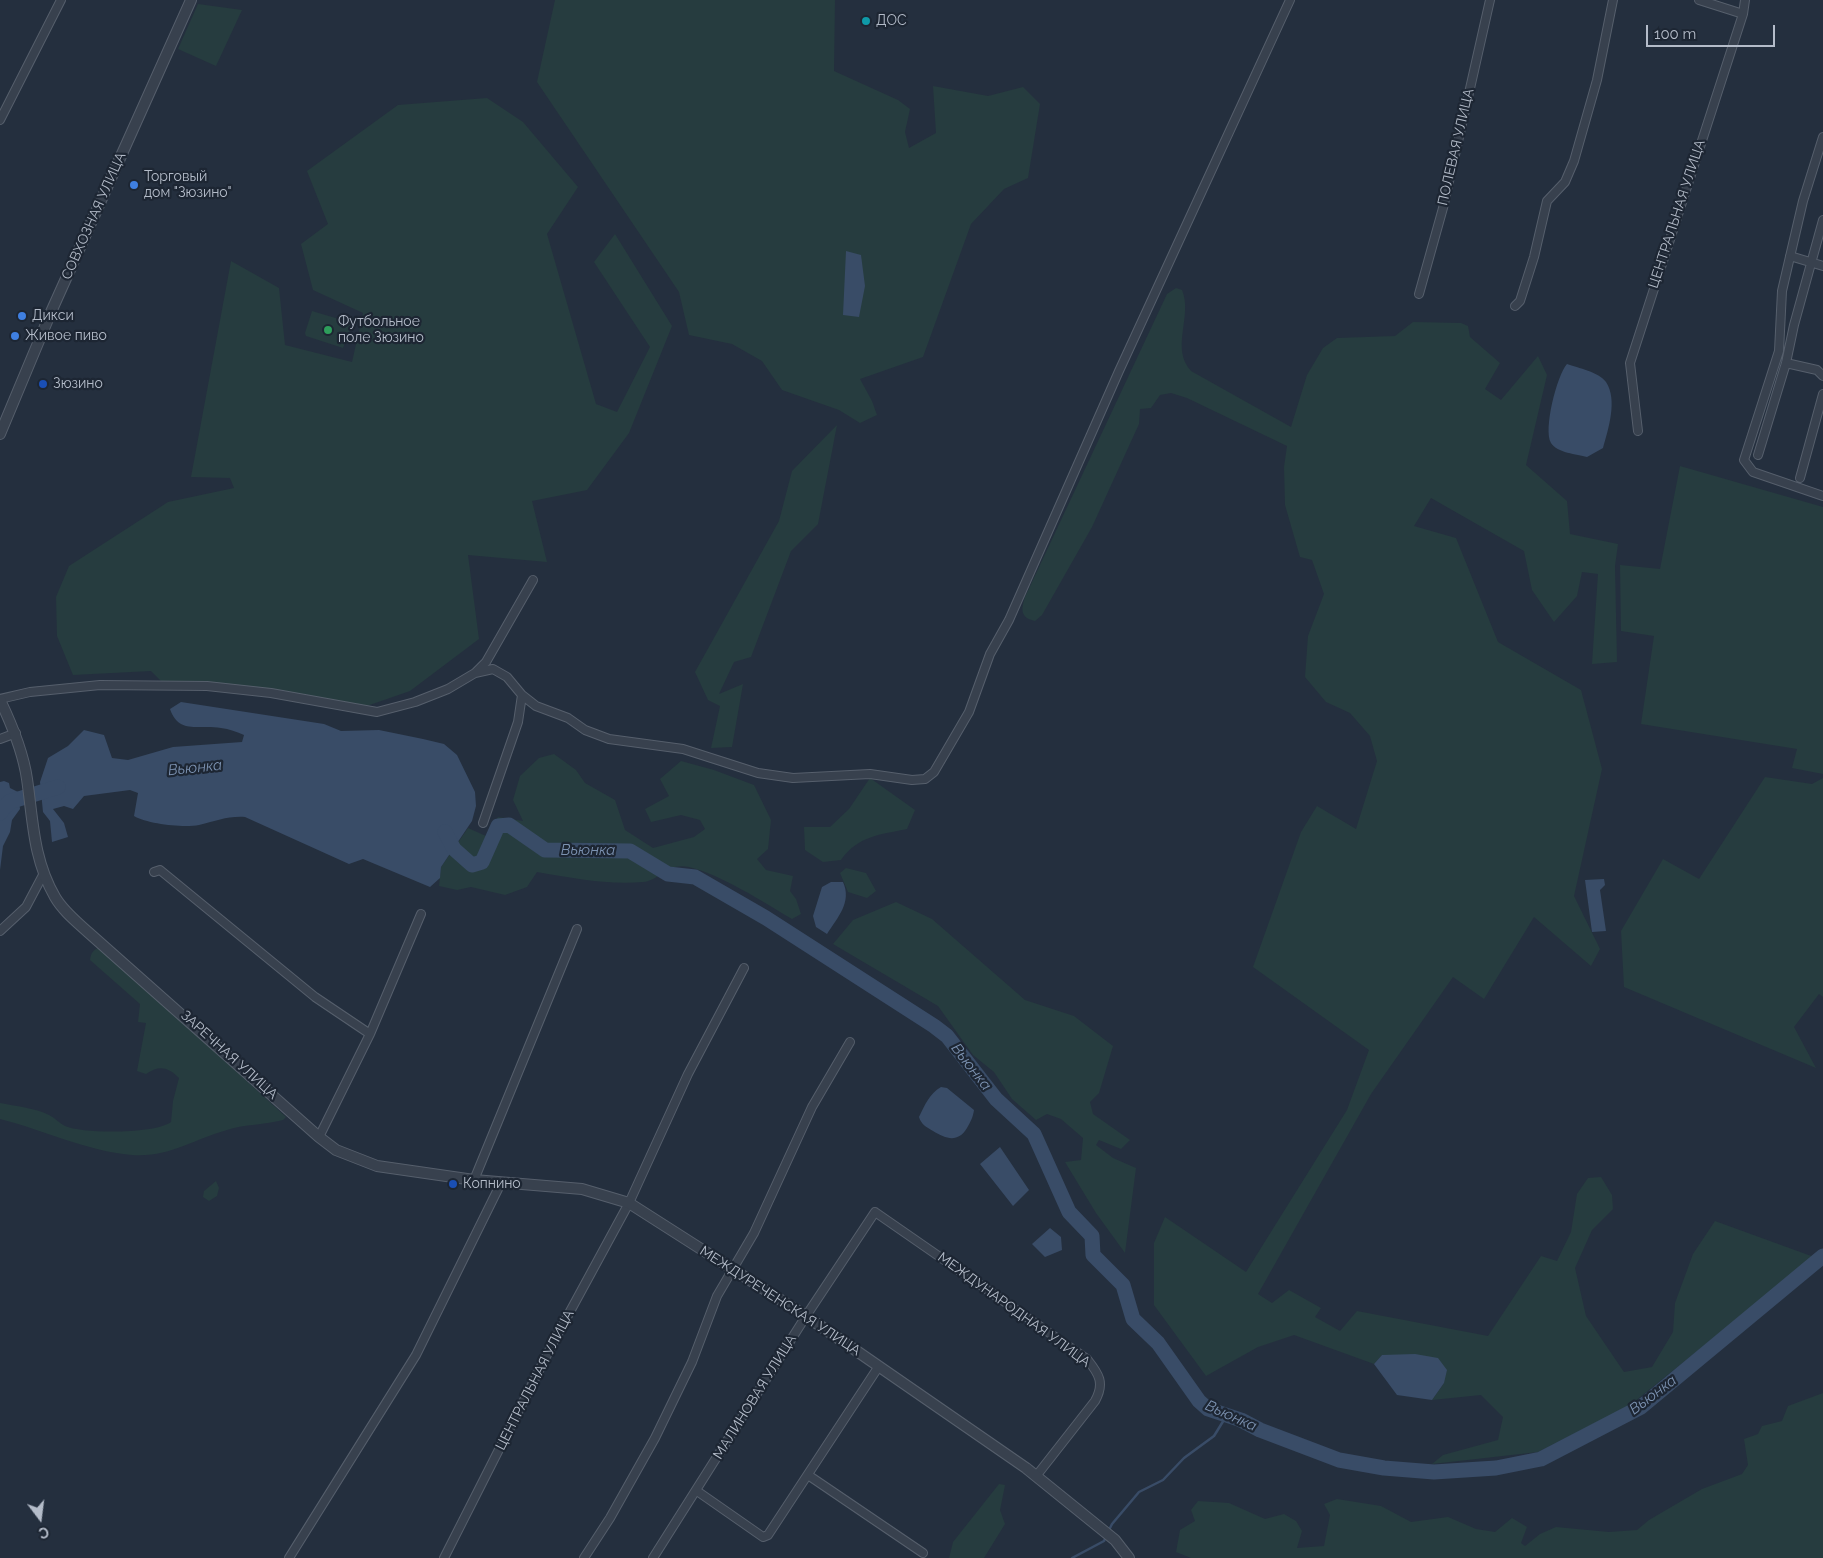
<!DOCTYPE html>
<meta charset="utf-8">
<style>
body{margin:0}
#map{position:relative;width:1823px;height:1558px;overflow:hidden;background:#242f3e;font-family:Raleway,sans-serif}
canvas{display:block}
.north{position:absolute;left:15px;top:1493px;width:50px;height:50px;-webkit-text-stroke:4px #1d2633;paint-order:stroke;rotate:165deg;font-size:14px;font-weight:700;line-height:20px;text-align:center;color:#b4bcc9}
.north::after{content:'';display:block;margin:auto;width:18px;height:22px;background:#b4bcc9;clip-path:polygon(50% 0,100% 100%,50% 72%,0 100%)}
.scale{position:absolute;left:1646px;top:25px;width:129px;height:22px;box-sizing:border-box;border:2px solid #b4bcc9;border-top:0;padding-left:6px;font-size:15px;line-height:18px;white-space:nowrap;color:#b4bcc9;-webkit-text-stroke:4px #1d2633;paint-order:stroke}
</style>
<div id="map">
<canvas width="1823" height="1558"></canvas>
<div class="north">С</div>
<div class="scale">100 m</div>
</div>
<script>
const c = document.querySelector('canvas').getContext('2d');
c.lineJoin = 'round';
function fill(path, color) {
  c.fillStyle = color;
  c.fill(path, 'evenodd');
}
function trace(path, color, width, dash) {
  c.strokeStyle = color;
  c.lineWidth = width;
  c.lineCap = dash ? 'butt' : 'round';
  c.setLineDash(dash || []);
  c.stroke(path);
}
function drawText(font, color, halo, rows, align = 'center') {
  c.font = font + ' Raleway,sans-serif';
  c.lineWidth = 4.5;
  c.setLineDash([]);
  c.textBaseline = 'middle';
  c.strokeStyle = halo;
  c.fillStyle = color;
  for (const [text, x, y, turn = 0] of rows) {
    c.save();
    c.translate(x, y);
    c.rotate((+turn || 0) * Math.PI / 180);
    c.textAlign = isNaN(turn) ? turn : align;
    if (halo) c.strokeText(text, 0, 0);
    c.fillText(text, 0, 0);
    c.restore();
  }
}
fill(new Path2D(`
 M 555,0 L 835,0 L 834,71 L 898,100 L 910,109 L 905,132 L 909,148 L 936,133 L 933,86 L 988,96 L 1023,87 L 1040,104 L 1028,178 L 1004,189 L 971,224 L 923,357 L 860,379 L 872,401 L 877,415 L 860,423 L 839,410 L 782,390 L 762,361 L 732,344 L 689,335 L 679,292 L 537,82 Z
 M 198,4 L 242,10 L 216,66 L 178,49 Z
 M 487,98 L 523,122 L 578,187 L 547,234 L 596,404 L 617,412 L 650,347 L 594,262 L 615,234 L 672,326 L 629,433 L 587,490 L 532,501 L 547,562 L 468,555 L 479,639 L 410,691 L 361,708 L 165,685 L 151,671 L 73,675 L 57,636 L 56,597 L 69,566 L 168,502 L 234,488 L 230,478 L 191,477 L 231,261 L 279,288 L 285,345 L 352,362 L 363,313 L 313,290 L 301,244 L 328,224 L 307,171 L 398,105 Z
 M 1176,288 L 1182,290 C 1193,316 1170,348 1191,371 L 1291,427 L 1307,375 L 1323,348 L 1337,338 L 1395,336 L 1413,322 L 1461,323 L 1468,326 L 1470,337 L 1500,363 L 1485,389 L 1501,400 L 1538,356 L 1547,375 L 1526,465 L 1567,501 L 1570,534 L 1618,544 L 1615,566 L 1617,662 L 1592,664 L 1598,574 L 1582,572 L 1577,596 L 1554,622 L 1532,590 L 1524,551 L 1431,498 L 1414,526 L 1456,538 L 1498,642 L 1581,690 L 1602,769 L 1574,896 L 1600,949 L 1591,966 L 1534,917 L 1484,999 L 1453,977 L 1371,1094 L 1258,1294 L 1272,1303 L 1289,1290 L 1321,1308 L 1315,1317 L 1340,1331 L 1357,1311 L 1488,1336 L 1541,1256 L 1557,1261 L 1571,1232 L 1577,1194 L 1588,1178 L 1601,1177 L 1612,1195 L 1613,1209 L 1592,1230 L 1575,1268 L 1586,1316 L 1624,1372 L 1652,1367 L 1673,1332 L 1675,1303 L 1693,1254 L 1715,1221 L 1814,1257 L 1629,1406 L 1538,1452 L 1432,1464 L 1443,1455 L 1498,1440 L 1503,1417 L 1481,1395 L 1432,1400 L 1444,1383 L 1382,1355 L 1374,1364 L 1294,1335 L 1258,1347 L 1206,1376 L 1154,1305 L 1154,1243 L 1165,1217 L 1246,1272 L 1347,1110 L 1369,1050 L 1253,967 L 1301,832 L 1317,806 L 1356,829 L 1377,761 L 1370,736 L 1350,713 L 1326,702 L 1305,677 L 1308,636 L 1324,594 L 1312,560 L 1300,557 L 1285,505 L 1284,467 L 1287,446 L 1187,398 L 1171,393 L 1160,395 L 1151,408 L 1140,409 L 1139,424 L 1092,527 L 1042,615 L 1035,621 C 1020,618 1021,609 1025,597 L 1167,294 Z
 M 312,311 L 349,322 L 351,328 L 343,348 L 306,336 L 305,333 Z
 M 837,425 L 818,524 L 791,551 L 751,657 L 734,662 L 719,694 L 743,684 L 732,747 L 711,748 L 720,706 L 708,700 L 695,672 L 779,521 L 792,471 Z
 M 1680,466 L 1823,507 L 1823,774 L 1792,768 L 1797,749 L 1641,724 L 1654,636 L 1621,631 L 1620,565 L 1660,569 Z
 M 554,754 L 576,770 L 585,783 L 615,800 L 625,830 L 653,848 L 694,837 L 705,829 L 700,820 L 681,815 L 651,822 L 645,809 L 669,796 L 660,779 L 681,761 L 714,770 L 754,785 L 771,820 L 768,849 L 757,859 L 766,870 L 793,876 L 790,891 L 796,899 L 801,914 L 792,919 C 763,902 722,875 689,867 C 668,862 660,880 643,882 C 607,885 572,878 537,872 L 527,887 L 505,895 L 471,887 L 457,890 L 439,886 L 441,867 L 468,828 L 486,836 L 498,817 L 523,821 L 513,800 L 520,776 L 539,758 Z
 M 1765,777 L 1812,784 L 1823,778 L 1823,997 L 1819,994 L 1794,1027 L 1816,1068 L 1624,987 L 1621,931 L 1663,859 L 1699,879 Z
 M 870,778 L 915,810 L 907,829 C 880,835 859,835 841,860 L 823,862 L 805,850 L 804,827 L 830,827 L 849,809 Z
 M 846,868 L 866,873 L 876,891 L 867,898 L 848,892 L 840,873 Z
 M 896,902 L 932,919 L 1025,1000 L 1074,1016 L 1113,1046 L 1099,1093 L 1090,1102 L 1093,1114 L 1130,1140 L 1121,1149 L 1099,1140 L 1096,1145 L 1113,1158 L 1136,1168 L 1125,1253 L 1096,1213 L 1065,1162 L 1081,1160 L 1083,1138 L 1061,1119 L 1047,1114 L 1036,1120 L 1012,1099 L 994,1072 L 973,1055 L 938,1006 L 833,944 L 853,920 Z
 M 101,947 L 286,1117 L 283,1120 C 265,1125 245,1124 227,1130 C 194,1139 168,1158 132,1155 C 86,1151 44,1130 0,1119 L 0,1103 C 15,1106 35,1108 49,1115 C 55,1118 59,1123 65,1126 C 83,1134 155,1134 171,1122 L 173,1101 L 179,1078 C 168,1067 159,1065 146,1074 L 137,1071 L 146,1023 L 138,1022 L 140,1004 L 90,960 C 91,953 93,949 101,947 Z
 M 216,1181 L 219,1188 L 217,1196 L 209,1201 L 203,1197 L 204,1191 Z
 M 1823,1393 L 1823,1558 L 1191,1558 L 1176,1552 L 1180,1530 L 1195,1521 L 1191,1510 L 1198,1501 L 1229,1503 L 1265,1519 L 1284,1514 L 1296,1521 L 1302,1531 L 1297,1548 L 1324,1546 L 1330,1515 L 1324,1504 L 1337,1499 L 1381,1506 L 1411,1522 L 1448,1517 L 1476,1529 L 1495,1532 L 1512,1518 L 1527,1527 L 1521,1543 L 1525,1546 L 1540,1534 L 1556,1527 L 1609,1532 L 1637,1530 L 1649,1520 L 1702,1489 L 1742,1474 L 1748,1465 L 1744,1439 L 1758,1434 L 1762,1426 L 1782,1421 L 1788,1406 Z
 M 999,1484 L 1005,1485 L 1000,1510 L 1005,1524 L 984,1558 L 949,1558 L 953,1542 Z`), '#263c3f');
fill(new Path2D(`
 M 846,251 L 861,255 L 865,286 L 859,317 L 843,315 Z
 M 1567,364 C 1578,368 1599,372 1606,382 C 1618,400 1608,430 1603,448 L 1587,457 C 1577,454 1557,453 1551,443 C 1543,430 1557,375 1567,364 Z
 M 181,702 L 324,724 L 341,731 L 379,730 L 423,739 L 444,744 L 457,755 L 475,792 L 476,806 L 472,821 L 441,867 L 440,878 L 430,887 L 363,859 L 349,864 L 245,817 C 227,816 217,821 199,825 C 183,828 148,824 134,816 L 138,793 L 130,790 L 84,796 L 73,809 L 64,806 L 53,809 L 64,823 L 68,837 L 52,842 L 50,821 L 43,812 L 40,782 L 48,758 L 68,746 L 84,730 L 104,735 L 112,758 L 128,760 L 173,747 L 242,742 L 244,735 C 237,732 229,729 221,728 C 199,724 179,735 170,709 Z
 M 4,781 L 9,783 L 10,788 L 18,792 L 20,809 L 12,820 L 10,832 L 3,846 L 0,870 L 0,782 Z
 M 1604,879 L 1605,885 L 1600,890 L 1606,931 L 1592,932 L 1585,880 Z
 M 831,882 L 843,882 C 852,902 838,917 827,934 L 816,927 L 813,916 L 822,887 Z
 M 941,1087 L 947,1088 L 974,1110 C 973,1117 971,1121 967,1128 C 958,1143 946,1139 933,1131 C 926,1127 921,1124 919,1117 C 925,1105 929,1094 941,1087 Z
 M 1000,1147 L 1029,1190 L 1013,1206 L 980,1164 Z
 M 1050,1228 L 1061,1237 L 1062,1250 L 1045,1257 L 1032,1244 Z
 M 1415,1354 L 1438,1358 L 1447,1370 L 1444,1383 L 1432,1400 L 1397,1395 L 1374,1364 L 1382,1355 Z`), '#394c67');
trace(new Path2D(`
 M 1108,1532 L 1112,1524 L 1139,1492 L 1163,1480 L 1184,1458 L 1214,1436 L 1227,1415
 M 1072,1558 L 1104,1541 L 1106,1537`), '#394c67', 2.5);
trace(new Path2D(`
 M 0,813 L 9,802 L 58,787
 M 445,832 L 454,849 L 472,865 L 482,862 L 498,826 L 509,825 L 545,850 L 630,851 L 668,874 L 695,877 L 766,918 L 934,1026 L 947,1036 L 996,1099 L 1034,1134 L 1069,1212 L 1092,1236 L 1093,1255 L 1123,1285 L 1133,1319 L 1158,1343 L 1199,1401 L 1208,1409 L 1241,1420 L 1260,1430 L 1339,1460 L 1384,1468 L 1434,1472 L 1496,1468 L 1541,1459 L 1641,1407 L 1823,1256`), '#394c67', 15);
const minor = new Path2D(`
 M 1699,0 L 1743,14
 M 0,120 L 61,0
 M 1823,137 L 1803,201 L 1782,291 L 1779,351 L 1744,460 L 1753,472 L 1823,496
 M 1790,256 L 1823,266
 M 1419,294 L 1443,208 L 1490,0
 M 1515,306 L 1520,301 L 1534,257 L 1547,201 L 1565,182 L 1574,161 L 1597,80 L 1613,0
 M 1786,363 L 1817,370 L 1823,376
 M 1638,431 L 1630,363 L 1743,14 L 1745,0
 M 1758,455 L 1786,363 L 1794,325 L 1823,220
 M 1800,478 L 1823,394
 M 475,673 L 493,669 L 507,677 L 522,695 L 518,722 L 483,823
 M 522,695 L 536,706 L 568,718 L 585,730 L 609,739 L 683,749 L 758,773 L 793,778 L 870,774 L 912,780 L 925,779 L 934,772 L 969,712 L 990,654 L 1009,620 L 1119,371 L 1290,0
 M 0,699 L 30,692 L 100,685 L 207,686 L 271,693 L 377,712 L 415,702 L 448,689 L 475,673 L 486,662 L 533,580
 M 0,739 L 16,733
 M 154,872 L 160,870 L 315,997 L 370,1034
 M 0,931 L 26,907 L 44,873
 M 319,1137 L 370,1034 L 421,914
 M 474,1180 L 577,929
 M 808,1475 L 923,1553
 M 697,1491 L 763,1537 L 768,1535 L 879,1366
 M 289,1558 L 416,1355 L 501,1183
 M 444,1558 L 554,1341 L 629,1203 L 688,1074 L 744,968
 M 584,1558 L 610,1518 L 655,1438 L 692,1362 L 717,1296 L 754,1233 L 812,1107 L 850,1042
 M 653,1558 L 806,1316 L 875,1212 L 1087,1359 C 1099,1374 1105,1383 1095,1401 L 1037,1475`);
const tertiary = new Path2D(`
 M 0,434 L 51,312 L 191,0
 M 0,700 C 12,725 23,751 27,779 C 33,820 33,859 55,897 C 63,911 77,922 89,933 L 319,1137 L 336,1150 L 377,1166 L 474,1180 L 582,1189 L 629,1203 L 806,1316 L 1026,1468 L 1115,1540 L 1129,1558`);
trace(minor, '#565f6c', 10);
trace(tertiary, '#565f6c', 12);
trace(minor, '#38414e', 8);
trace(tertiary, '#38414e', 10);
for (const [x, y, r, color] of [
 [866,21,5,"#0f9aa8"],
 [134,185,5,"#3f7fe0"],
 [22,316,5,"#3f7fe0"],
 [328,330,5,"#2e9e5b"],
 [15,336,5,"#3f7fe0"],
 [43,384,5,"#1a4fb4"],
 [453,1184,5,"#1a4fb4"]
]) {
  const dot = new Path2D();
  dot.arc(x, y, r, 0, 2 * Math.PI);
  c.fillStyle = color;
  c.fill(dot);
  trace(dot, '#1d2633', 2);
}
drawText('14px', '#b4bcc9', '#1d2633', [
 ["ДОС",876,21],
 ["Торговый",144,177],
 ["дом \"Зюзино\"",144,193],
 ["Дикси",32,316],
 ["Футбольное",338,322],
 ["поле Зюзино",338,338],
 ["Живое пиво",25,336],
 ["Зюзино",53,384],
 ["Копнино",463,1184]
], 'left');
drawText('14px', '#b4bcc9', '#1d2633', [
 ["ПОЛЕВАЯ УЛИЦА",1456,147,-77],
 ["ЦЕНТРАЛЬНАЯ УЛИЦА",1677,214,-72],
 ["СОВХОЗНАЯ УЛИЦА",94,216,-66],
 ["ЗАРЕЧНАЯ УЛИЦА",229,1055,42],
 ["МЕЖДУРЕЧЕНСКАЯ УЛИЦА",780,1301,33],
 ["МЕЖДУНАРОДНАЯ УЛИЦА",1014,1310,36],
 ["ЦЕНТРАЛЬНАЯ УЛИЦА",535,1380,-63],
 ["МАЛИНОВАЯ УЛИЦА",755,1397,-58]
]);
drawText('italic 15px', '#7c92b1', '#1d2633', [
 ["Вьюнка",195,768,-6],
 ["Вьюнка",588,850],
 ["Вьюнка",971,1067,52],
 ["Вьюнка",1653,1395,-37],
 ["Вьюнка",1231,1416,24]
]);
</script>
